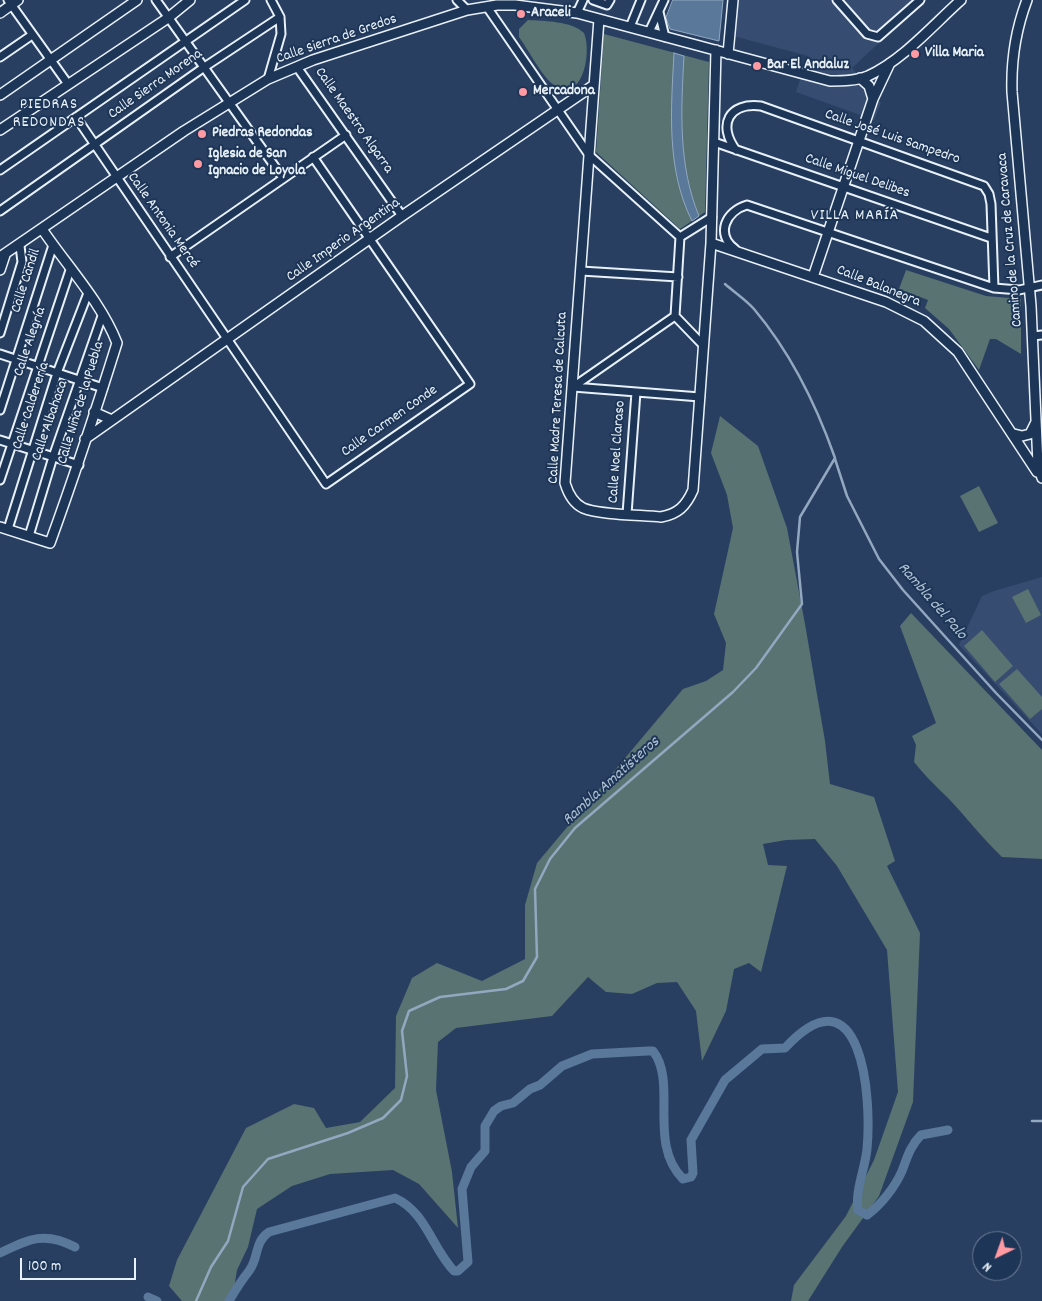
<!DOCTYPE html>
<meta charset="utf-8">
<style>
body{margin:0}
#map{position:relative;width:1042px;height:1301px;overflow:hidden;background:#283f62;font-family:Dekko,sans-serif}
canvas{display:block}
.north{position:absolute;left:972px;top:1231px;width:50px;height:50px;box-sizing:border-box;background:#1d3557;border:1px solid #6e8097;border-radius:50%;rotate:222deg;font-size:14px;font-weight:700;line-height:20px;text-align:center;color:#e8f1f8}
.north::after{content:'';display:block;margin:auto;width:18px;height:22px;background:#ff9aa2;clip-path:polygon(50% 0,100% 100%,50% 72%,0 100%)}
.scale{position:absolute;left:20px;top:1258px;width:116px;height:22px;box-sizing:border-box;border:2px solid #e8f1f8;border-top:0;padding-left:6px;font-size:15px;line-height:18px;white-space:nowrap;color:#e8f1f8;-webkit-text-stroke:4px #1d3557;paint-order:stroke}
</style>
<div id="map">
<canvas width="1042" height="1301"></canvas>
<div class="north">N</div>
<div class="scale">100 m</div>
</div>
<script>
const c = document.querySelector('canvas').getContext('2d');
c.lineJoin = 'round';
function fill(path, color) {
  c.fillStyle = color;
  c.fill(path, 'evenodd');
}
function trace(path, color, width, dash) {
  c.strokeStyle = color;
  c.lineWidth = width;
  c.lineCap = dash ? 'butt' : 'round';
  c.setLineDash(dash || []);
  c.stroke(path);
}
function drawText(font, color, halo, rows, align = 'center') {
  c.font = font + ' Dekko,sans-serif';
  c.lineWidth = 4;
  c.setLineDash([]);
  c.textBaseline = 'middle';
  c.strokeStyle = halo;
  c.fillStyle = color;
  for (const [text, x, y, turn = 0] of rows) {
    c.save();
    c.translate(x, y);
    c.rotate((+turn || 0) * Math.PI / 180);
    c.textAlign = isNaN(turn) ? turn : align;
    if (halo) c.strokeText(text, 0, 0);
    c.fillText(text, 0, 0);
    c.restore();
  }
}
fill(new Path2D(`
 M 738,0 L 925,0 L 852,68 L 881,103 L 874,120 L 796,92 L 808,56 L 733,36 Z
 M 1042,577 L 1042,734 L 959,645 L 982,596 L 994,591 Z`), '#364c70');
fill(new Path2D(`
 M 528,20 C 544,21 572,21 584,33 C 592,51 583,105 554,85 C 542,77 528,49 519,37 L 519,29 Z
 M 604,34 L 709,62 L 705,212 L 680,229 L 596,152 Z
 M 906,270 L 986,296 L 1021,299 L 1021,354 L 996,339 L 990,339 L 979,370 L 949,329 L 925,308 L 928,300 L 899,289 Z
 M 720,416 L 758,446 L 787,528 L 805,624 L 825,741 L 830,784 L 874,797 L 895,861 L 887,866 L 920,933 L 913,1102 L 879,1196 L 842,1247 L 808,1301 L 791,1301 L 794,1285 L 846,1216 L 874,1160 L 898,1092 L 887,950 L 837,866 L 815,839 L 786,840 L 763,844 L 768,865 L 787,866 L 761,972 L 749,963 L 734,969 L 726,1011 L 702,1061 L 696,1011 L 677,982 L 657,983 L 632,994 L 606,992 L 588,977 L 552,1016 L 456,1028 L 438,1042 L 436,1090 L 452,1172 L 458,1228 L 419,1184 L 393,1170 L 330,1174 L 292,1186 L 257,1209 L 248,1247 L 237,1270 L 232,1301 L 182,1301 L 169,1286 L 177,1260 L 246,1128 L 294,1104 L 314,1108 L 326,1128 L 360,1122 L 395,1088 L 396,1016 L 412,978 L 437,963 L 482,981 L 525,959 L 525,905 L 537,863 L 683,689 L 706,681 L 723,670 L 726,643 L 714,614 L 733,528 L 727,495 L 711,453 Z
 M 979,486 L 998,523 L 979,532 L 960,496 Z
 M 1028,589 L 1041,615 L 1026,623 L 1012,597 Z
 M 911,613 L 1042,750 L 1042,859 L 1002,857 C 983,839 967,818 949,799 C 937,787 925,776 914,762 L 916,745 L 912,736 L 936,723 L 900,626 Z
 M 982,630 L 1013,666 L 995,682 L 964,646 Z
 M 1017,669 L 1042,697 L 1042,709 L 1030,719 L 999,684 Z`), '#587371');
const water = new Path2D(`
 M 673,0 L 723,0 L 719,41 L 670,29 L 666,18 Z
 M 674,53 L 684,56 C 681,110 678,165 699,216 L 692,221 C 666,169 671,110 674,53 Z`);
fill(water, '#59789a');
trace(water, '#92a8c0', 1);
trace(new Path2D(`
 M 835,459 L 847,496 L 879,559 L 903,590 L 996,693 L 1042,740
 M 1032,1121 L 1042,1121
 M 196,1301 L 211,1267 L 228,1241 L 243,1187 L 268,1159 L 348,1133 L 383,1118 L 401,1100 L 407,1076 L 402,1031 L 409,1011 L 440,997 L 506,989 L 523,981 L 537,957 L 535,889 L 550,859 L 575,828 L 733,692 L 756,668 L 802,604 L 797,552 L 800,517 L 835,458 C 816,404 791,353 754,309 C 746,300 734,292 725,284`), '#92a8c0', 2.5);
trace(new Path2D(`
 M 0,1253 C 29,1239 44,1231 75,1247
 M 148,1297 L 157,1301
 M 229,1301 C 236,1289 241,1281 249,1271 C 259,1258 254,1242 269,1232 L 395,1198 C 426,1212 432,1248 454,1271 L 458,1271 L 468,1262 L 462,1189 L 471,1167 L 485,1151 L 485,1126 L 494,1111 L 501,1106 L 513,1103 L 530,1089 L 540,1085 L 562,1066 L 592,1054 L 648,1051 L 653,1051 C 678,1083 647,1143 683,1179 L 691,1177 L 693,1173 L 691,1140 L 725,1080 L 762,1049 L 785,1048 C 862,965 872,1097 867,1149 C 865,1169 855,1190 858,1210 L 867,1215 C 881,1205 895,1187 902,1171 C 907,1158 910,1146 921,1135 L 948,1130`), '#59789a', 9);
const minor = new Path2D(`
 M 8,0 L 68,84
 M 156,0 L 283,178
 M 457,0 L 467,10
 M 593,0 L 607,5 L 610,0
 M 837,0 L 867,34 L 878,37 L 920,0
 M 487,7 L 589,155 L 680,237
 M 659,12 L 665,37
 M 577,13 L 583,0
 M 630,27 L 641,0
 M 649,32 L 664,0
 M 0,57 L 32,35
 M 297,67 L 402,216
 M 268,79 L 281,34 L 280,17 L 271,0
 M 76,117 L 326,484 L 470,384 L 313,157
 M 714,142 L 991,238
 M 736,150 C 717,125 729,102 761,106 L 984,186 L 989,194 L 991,204 L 994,288
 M 0,170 L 245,0
 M 0,211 L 203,68 L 280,17
 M 735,249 C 715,234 726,211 747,205 L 994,288 L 1019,290 L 1042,285
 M 170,257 L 346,135
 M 581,271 L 678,277
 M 0,333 L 22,262 L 20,246 L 18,245
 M 1033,336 L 1042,335
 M 703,345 L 675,316 L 680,237 L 712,217
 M 0,354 L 103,388
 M 573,387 L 700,397
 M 573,387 L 675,316
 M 0,410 L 53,245
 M 0,440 L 79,465
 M 0,480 L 70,270
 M 627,514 L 636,392
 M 8,529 L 57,373 L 88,293
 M 29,536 L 53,457 L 102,316`);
const tertiary = new Path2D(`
 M 1027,0 C 1016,29 1011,60 1012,92 L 1031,306 L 1038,465 L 1042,478
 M 0,13 L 18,0
 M 599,19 L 565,483 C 568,493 573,503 583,508 C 599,515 642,515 661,517 C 678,514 686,506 693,490 L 711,243 L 716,50
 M 728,54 L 733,0
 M 860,78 L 869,86 L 873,99 L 890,63
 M 0,95 L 137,0
 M 0,130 L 168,18 L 190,0
 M 711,243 L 886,302 L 924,321 L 958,352 L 1037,472
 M 0,257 L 184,131 L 268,79 L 313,60 L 467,10 L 497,5 L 515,5 L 577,13 L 830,81 C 842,81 856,81 868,76 C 903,60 933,25 961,0
 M 0,270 L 5,255
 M 813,277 L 873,99
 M 94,412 L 112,420
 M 1014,434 L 1022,436 L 1030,434 L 1036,422
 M 85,439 L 402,216 L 594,85
 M 0,527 L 50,543 C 74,477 96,410 117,343 C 101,302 67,266 42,229`);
trace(minor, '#e8f1f8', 11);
trace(tertiary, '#e8f1f8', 12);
trace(minor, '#1d3557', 7);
trace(tertiary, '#1d3557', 9);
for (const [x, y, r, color] of [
 [521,14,5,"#ff9aa2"],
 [915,54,5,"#ff9aa2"],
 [757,66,5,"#ff9aa2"],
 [523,92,5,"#ff9aa2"],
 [202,134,5,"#ff9aa2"],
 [198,164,5,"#ff9aa2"]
]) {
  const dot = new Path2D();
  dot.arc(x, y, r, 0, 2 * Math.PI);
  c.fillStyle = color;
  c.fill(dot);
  trace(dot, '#1d3557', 2);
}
drawText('bold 15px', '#e8f1f8', '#1d3557', [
 ["Araceli",531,14],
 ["Villa Maria",925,54],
 ["Bar El Andaluz",767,66],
 ["Mercadona",533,92],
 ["Piedras Redondas",212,134],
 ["Iglesia de San",208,155],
 ["Ignacio de Loyola",208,172]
], 'left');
drawText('15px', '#e8f1f8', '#1d3557', [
 ["Calle Sierra de Gredos",337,40,-19],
 ["Calle Sierra Morena",156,85,-35],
 ["Calle Maestro Algarra",353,121,55],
 ["Calle José Luis Sampedro",892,138,19],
 ["Calle Miguel Delibes",857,177,19],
 ["Calle Antonia Mercé",162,221,55],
 ["Camino de la Cruz de Caravaca",1011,240,-95],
 ["Calle Imperio Argentina",344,241,-35],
 ["Calle Candil",27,281,-72],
 ["Calle Balanegra",878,287,22],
 ["Calle Alegría",31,342,-71],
 ["Calle Madre Teresa de Calcuta",559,398,-87],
 ["Calle Niña de la Puebla",82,403,-73],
 ["Calle Calderería",32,406,-72],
 ["Calle Albahaca",51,421,-71],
 ["Calle Carmen Conde",390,422,-35],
 ["Calle Noel Claraso",618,452,-86]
]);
c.letterSpacing = '1px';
drawText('16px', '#e8f1f8', '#1d3557', [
 ["PIEDRAS",49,106],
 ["REDONDAS",49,124],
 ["VILLA MARÍA",855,217]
]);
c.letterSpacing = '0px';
drawText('italic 16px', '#afc1d2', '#1d3557', [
 ["Rambla del Palo",931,602,49],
 ["Rambla Amatisteros",612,782,-42]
]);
</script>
